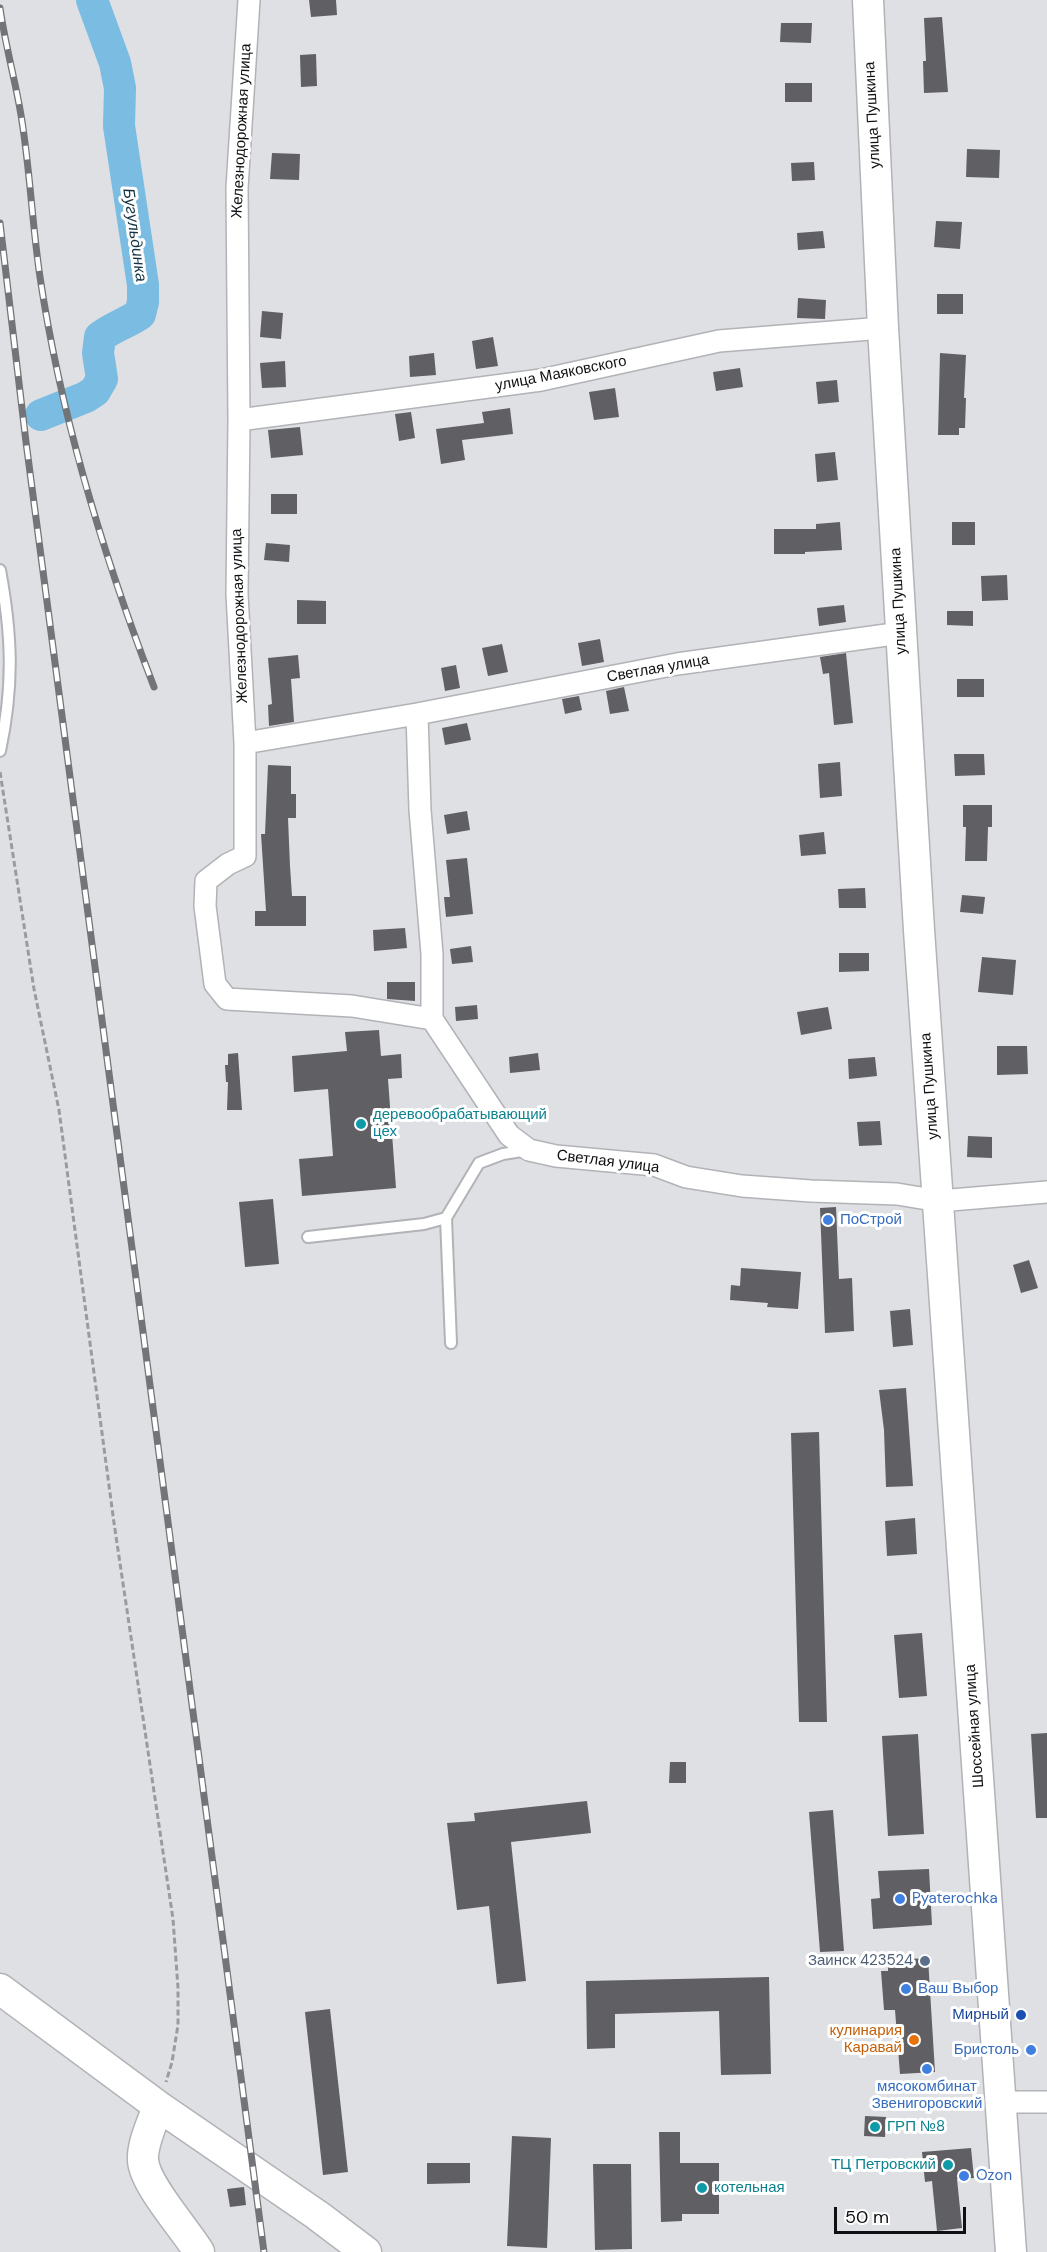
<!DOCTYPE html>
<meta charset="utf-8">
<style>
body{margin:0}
#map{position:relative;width:1047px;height:2252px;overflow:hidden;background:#dee0e4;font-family:"DM Sans",sans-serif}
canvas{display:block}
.scale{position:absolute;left:834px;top:2207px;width:132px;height:27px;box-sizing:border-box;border:3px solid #101012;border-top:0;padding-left:8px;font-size:18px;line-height:21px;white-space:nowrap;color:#101012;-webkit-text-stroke:4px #fff;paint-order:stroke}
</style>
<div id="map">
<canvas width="1047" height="2252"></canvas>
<div class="scale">50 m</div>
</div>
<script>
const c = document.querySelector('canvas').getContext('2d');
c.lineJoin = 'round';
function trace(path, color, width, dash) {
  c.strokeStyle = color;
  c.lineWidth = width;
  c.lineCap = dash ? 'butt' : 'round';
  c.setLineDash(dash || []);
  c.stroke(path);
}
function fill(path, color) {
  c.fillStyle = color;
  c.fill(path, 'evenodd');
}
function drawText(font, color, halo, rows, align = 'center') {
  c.font = font + ' "DM Sans",sans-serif';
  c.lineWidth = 6;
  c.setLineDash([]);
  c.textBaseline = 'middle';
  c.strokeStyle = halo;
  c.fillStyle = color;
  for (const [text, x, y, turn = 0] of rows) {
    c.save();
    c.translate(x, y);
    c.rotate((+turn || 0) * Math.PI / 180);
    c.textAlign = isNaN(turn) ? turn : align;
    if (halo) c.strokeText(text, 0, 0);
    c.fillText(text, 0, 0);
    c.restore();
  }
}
trace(new Path2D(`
 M 41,415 L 86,397 L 95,391 L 102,379 L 98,353 L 100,337 C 113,327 127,323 140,314 L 143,302 L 143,285 L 119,126 L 120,88 L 115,63 L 92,0`), '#7abce2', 32);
fill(new Path2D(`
 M 309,0 L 336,0 L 337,15 L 311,17 Z
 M 942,17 L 948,92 L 924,93 L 923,61 L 926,61 L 924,18 Z
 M 781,23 L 812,23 L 811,43 L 780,42 Z
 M 316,54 L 317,86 L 301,87 L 300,55 Z
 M 785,83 L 812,83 L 812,102 L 785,102 Z
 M 967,149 L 1000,150 L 999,178 L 966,177 Z
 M 272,153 L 300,154 L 299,180 L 270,179 Z
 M 814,162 L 815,180 L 792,181 L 791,163 Z
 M 936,221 L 962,222 L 960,249 L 934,247 Z
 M 823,231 L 825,248 L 798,250 L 797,233 Z
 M 937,294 L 963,294 L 963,314 L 937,314 Z
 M 798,298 L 826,300 L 825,319 L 797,318 Z
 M 262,311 L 283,313 L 281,339 L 260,337 Z
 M 493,337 L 498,366 L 476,369 L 472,341 Z
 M 434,353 L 436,375 L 410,377 L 409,356 Z
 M 940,353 L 966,355 L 964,398 L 966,398 L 965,428 L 959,428 L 959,435 L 938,435 Z
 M 285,361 L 286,387 L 262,388 L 260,363 Z
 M 740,368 L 743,387 L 716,391 L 713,372 Z
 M 837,380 L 839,402 L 818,404 L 816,382 Z
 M 615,388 L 619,417 L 594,420 L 589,392 Z
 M 510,408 L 513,434 L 462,440 L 465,460 L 441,464 L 436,429 L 484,423 L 482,412 Z
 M 411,412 L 415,438 L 399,441 L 395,414 Z
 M 300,427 L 303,455 L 271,458 L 268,430 Z
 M 835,452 L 838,480 L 817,482 L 815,454 Z
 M 271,494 L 297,494 L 297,514 L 271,514 Z
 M 840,522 L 842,550 L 805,552 L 805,554 L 774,554 L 774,529 L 816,529 L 816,524 Z
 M 952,522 L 975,522 L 975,545 L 952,545 Z
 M 266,543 L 290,545 L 289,562 L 264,560 Z
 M 1007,575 L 1008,600 L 982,601 L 981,576 Z
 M 297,600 L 326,601 L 326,624 L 297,624 Z
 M 844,605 L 846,622 L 819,626 L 817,608 Z
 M 947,611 L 973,611 L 973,626 L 947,625 Z
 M 600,639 L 604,662 L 582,666 L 578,643 Z
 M 502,644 L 508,672 L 488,676 L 482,648 Z
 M 846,653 L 853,723 L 834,725 L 829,673 L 823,674 L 820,657 Z
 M 298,655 L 300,678 L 291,679 L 294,722 L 269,726 L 268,705 L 272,704 L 268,658 Z
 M 456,665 L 460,688 L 445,691 L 441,668 Z
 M 957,679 L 984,679 L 984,697 L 957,697 Z
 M 624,687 L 629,711 L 610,714 L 606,691 Z
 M 579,696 L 582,710 L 565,714 L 562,699 Z
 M 467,723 L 471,740 L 445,745 L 442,728 Z
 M 954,754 L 984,754 L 985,775 L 955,776 Z
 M 840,762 L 842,796 L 820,798 L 818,764 Z
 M 268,765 L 291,766 L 291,794 L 296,794 L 296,818 L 288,818 L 290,866 L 292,896 L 306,896 L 306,926 L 255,926 L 255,911 L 266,911 L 261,834 L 265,834 Z
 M 963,805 L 992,805 L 992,827 L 988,827 L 987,861 L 965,861 L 966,827 L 963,827 Z
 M 467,811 L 470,830 L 447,834 L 444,815 Z
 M 824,832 L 826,854 L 801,856 L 799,835 Z
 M 467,858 L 473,914 L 446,917 L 444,897 L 450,897 L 446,860 Z
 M 865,888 L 866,908 L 839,908 L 838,889 Z
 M 962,895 L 985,897 L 983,914 L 960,912 Z
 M 405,928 L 407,948 L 374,951 L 373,930 Z
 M 471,946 L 473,962 L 452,964 L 450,949 Z
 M 839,953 L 869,953 L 869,971 L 839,972 Z
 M 982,957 L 1016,960 L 1013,995 L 978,992 Z
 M 387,982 L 415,982 L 415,1001 L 387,999 Z
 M 477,1005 L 478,1019 L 456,1021 L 455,1007 Z
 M 828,1007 L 832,1029 L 801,1035 L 797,1012 Z
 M 379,1030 L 381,1056 L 401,1054 L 402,1078 L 388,1079 L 396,1188 L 302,1196 L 299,1159 L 333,1156 L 328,1089 L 294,1092 L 292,1056 L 347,1051 L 345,1032 Z
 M 997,1046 L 1027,1046 L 1028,1074 L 997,1075 Z
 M 238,1053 L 242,1110 L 227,1110 L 228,1082 L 226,1082 L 225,1065 L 228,1065 L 228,1054 Z
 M 538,1053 L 540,1070 L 510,1073 L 509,1057 Z
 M 875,1057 L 877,1076 L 849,1079 L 848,1059 Z
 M 880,1121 L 882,1145 L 859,1146 L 857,1122 Z
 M 968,1136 L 992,1137 L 992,1158 L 967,1157 Z
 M 273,1199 L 279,1264 L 245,1267 L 239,1202 Z
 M 836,1207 L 839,1279 L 852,1278 L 854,1331 L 825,1333 L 820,1208 Z
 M 1029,1260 L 1038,1288 L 1021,1293 L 1013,1265 Z
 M 741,1268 L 801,1272 L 798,1309 L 767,1307 L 768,1303 L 730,1300 L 731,1285 L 740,1286 Z
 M 910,1309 L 913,1345 L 893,1347 L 890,1311 Z
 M 906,1388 L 913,1486 L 886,1487 L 884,1430 L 879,1390 Z
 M 819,1432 L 827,1722 L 799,1722 L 791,1433 Z
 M 915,1518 L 917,1554 L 887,1556 L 885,1521 Z
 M 922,1633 L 927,1696 L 899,1698 L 894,1635 Z
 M 1047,1733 L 1047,1818 L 1036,1818 L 1031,1734 Z
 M 918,1734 L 924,1834 L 888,1836 L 882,1736 Z
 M 670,1762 L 686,1762 L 686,1783 L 669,1783 Z
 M 587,1801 L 591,1833 L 511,1842 L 526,1981 L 497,1984 L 489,1906 L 457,1910 L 447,1823 L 475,1821 L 474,1813 Z
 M 833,1810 L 844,1951 L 820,1952 L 809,1812 Z
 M 929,1869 L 932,1925 L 873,1929 L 871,1899 L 880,1898 L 878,1871 Z
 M 928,1958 L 935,2072 L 900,2074 L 895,2010 L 884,2010 L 881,1971 L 888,1971 L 888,1960 Z
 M 769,1977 L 771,2074 L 721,2075 L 719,2011 L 615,2014 L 615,2048 L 587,2049 L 586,1981 Z
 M 330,2009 L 348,2172 L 323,2175 L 305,2012 Z
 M 865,2116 L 886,2117 L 885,2137 L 864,2136 Z
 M 659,2132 L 680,2132 L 680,2163 L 719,2163 L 719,2214 L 682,2214 L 682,2221 L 661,2222 Z
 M 512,2136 L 551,2138 L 547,2248 L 507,2246 Z
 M 971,2148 L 974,2178 L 957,2179 L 962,2228 L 937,2231 L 932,2181 L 925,2182 L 922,2152 Z
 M 427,2163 L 470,2163 L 470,2183 L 427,2184 Z
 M 593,2164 L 631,2164 L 632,2249 L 595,2250 Z
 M 244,2187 L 246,2205 L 230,2207 L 227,2189 Z`), '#605f63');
const lane = new Path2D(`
 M 0,570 C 12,635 14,685 0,751
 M 446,1218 L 451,1343
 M 308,1237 L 424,1224 L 446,1218 L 479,1163 L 503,1154 L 528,1150`);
const street = new Path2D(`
 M 249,0 L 237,188 L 239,420 L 237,594 L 245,743 L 245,856 L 228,864 L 206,881 L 205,906 L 215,984 L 227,999 L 352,1006 L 432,1019
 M 239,420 L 541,380 L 719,341 L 883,328
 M 417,714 L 420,810 L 432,954 L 432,1019 L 509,1135 L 529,1150 L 556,1156 L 654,1165 L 686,1177 L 742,1186 L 811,1191 L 897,1194 L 939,1201 L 1047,1192
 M 245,743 L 417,714 L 677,664 L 901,633
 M 1001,2102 L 1047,2102`);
const secondary = new Path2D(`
 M 868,0 L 883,328 L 919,930 L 1011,2252
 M 0,1989 L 158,2106 L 317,2215 L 366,2252
 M 158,2106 C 153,2122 142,2143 143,2160 C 144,2184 186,2230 199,2252`);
trace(lane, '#b1b3b6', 14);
trace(street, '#b1b3b6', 24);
trace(secondary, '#b1b3b6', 33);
trace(new Path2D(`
 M 0,772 L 34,989 L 59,1110 L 114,1523 L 173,1919 L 178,1988 L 178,2025 L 172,2062 L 166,2082`), '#9a9b9f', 3, [6, 3]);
trace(lane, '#fff', 10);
trace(street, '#fff', 21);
trace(secondary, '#fff', 30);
const rail = new Path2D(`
 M 0,8 C 5,44 15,79 21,115 C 30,169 32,223 40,277 C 61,417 103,555 154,687
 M 0,223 L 26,442 L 264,2252`);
trace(rail, '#737477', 7);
trace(rail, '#fff', 4.5, [14]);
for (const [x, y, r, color] of [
 [361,1124,6,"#0f9aa8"],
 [828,1220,6,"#3f7fe0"],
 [900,1899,6,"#3f7fe0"],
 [925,1961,6,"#5c6f8a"],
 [906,1989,6,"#3f7fe0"],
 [1021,2015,6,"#1a4fb4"],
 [914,2040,6,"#e8710a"],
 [1031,2050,6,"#3f7fe0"],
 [927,2069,6,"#3f7fe0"],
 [875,2127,6,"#0f9aa8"],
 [948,2165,6,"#0f9aa8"],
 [964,2176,6,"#3f7fe0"],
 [702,2188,6,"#0f9aa8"]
]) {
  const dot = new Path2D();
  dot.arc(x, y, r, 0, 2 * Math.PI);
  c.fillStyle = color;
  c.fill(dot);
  trace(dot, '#fff', 2);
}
drawText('15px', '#101012', '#fff', [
 ["улица Пушкина",873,115,-93],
 ["Железнодорожная улица",242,131,-87],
 ["улица Маяковского",561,374,-11],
 ["улица Пушкина",899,601,-93],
 ["Железнодорожная улица",240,616,-92],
 ["Светлая улица",658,669,-10],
 ["улица Пушкина",930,1086,-94],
 ["Светлая улица",608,1162,7],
 ["Шоссейная улица",975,1726,-94]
]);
drawText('15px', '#0d838f', '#fff', [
 ["деревообрабатывающий",373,1115],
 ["цех",373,1132],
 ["ГРП №8",887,2127],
 ["ТЦ Петровский",936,2165,"right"],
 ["котельная",714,2188]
], 'left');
drawText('15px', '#366cbe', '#fff', [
 ["ПоСтрой",840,1220],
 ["Pyaterochka",912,1899],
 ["Ваш Выбор",918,1989],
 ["Бристоль",1019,2050,"right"],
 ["мясокомбинат",927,2087,"center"],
 ["Звенигоровский",927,2104,"center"],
 ["Ozon",976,2176]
], 'left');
drawText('15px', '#4e5e75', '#fff', [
 ["Заинск 423524",913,1961]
], 'right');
drawText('15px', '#164399', '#fff', [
 ["Мирный",1009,2015]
], 'right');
drawText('15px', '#c56008', '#fff', [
 ["кулинария",902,2031],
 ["Каравай",902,2048]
], 'right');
drawText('italic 16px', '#133242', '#fff', [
 ["Бугульдинка",134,235,82]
]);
</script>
